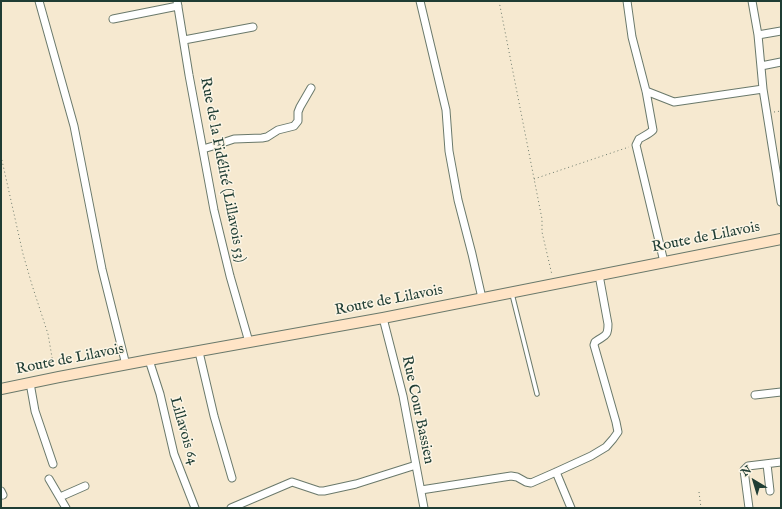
<!DOCTYPE html>
<meta charset="utf-8">
<style>
body{margin:0}
#map{position:relative;width:782px;height:509px;overflow:hidden;background:#f6e9d0;font-family:"IM FELL English",serif}
canvas{display:block}
.frame{position:absolute;inset:0;border:2px solid #1f3d34;pointer-events:none}
.north{position:absolute;left:734px;top:461px;width:40px;height:40px;-webkit-text-stroke:3px #fcf5e5;paint-order:stroke;rotate:322deg;font-size:11px;font-weight:700;line-height:16px;text-align:center;color:#1f3d34}
.north::after{content:'';display:block;margin:auto;width:14px;height:18px;background:#1f3d34;clip-path:polygon(50% 0,100% 100%,50% 72%,0 100%)}
</style>
<div id="map">
<canvas width="782" height="509"></canvas>
<div class="frame"></div>
<div class="north">N</div>
</div>
<script>
const c = document.querySelector('canvas').getContext('2d');
c.lineJoin = 'round';
function trace(path, color, width, dash) {
  c.strokeStyle = color;
  c.lineWidth = width;
  c.lineCap = dash ? 'butt' : 'round';
  c.setLineDash(dash || []);
  c.stroke(path);
}
function drawText(font, color, halo, rows, align = 'center') {
  c.font = font + ' "IM FELL English",serif';
  c.lineWidth = 3;
  c.setLineDash([]);
  c.textBaseline = 'middle';
  c.strokeStyle = halo;
  c.fillStyle = color;
  for (const [text, x, y, turn = 0] of rows) {
    c.save();
    c.translate(x, y);
    c.rotate((+turn || 0) * Math.PI / 180);
    c.textAlign = isNaN(turn) ? turn : align;
    if (halo) c.strokeText(text, 0, 0);
    c.fillText(text, 0, 0);
    c.restore();
  }
}
const service = new Path2D(`
 M 512,294 L 537,394`);
const minor = new Path2D(`
 M 39,1 L 74,126 L 102,269 L 126,365
 M 177,1 L 189,75 L 214,210 L 230,276 L 249,342
 M 420,1 L 446,110 L 449,151 L 458,200 L 472,254 L 482,298
 M 627,1 L 632,37 L 646,91 L 653,130 C 649,134 644,136 639,139 L 636,145 L 664,262
 M 752,1 L 758,35 L 763,89 L 781,202
 M 113,19 L 178,6
 M 758,35 L 781,31
 M 184,40 L 253,27
 M 761,66 L 781,62
 M 646,91 L 674,102 L 763,89
 M 203,149 L 213,146 L 234,139 L 262,138 L 267,137 L 278,130 L 294,126 L 298,121 L 298,112 L 300,107 L 311,88
 M 383,318 L 403,396 L 424,508
 M 199,352 L 214,416 L 232,478
 M 149,360 L 160,394 L 174,454 L 195,508
 M 30,383 L 35,411 L 53,464
 M 755,395 L 781,392
 M 767,464 L 770,491
 M 556,472 L 571,508
 M 49,479 L 66,508
 M 421,490 L 511,476 L 517,477 L 526,482 L 531,483 L 556,472 L 591,456 L 606,447 L 613,439 L 618,432 L 616,422 L 594,345 L 595,342 C 604,335 608,338 608,324 L 599,275
 M 1,491 L 3,495
 M 60,497 L 85,486
 M 231,508 L 292,482 L 319,491 L 324,491 L 356,484 L 416,465
 M 749,508 L 744,470 L 748,466 L 781,462`);
const secondary = new Path2D(`
 M 1,389 L 59,377 L 149,360 L 383,318 L 781,239`);
trace(service, '#6a796b', 5.5);
trace(minor, '#6a796b', 9);
trace(secondary, '#6a796b', 12);
trace(new Path2D(`
 M 499,1 L 542,219 L 542,232 L 552,275
 M 774,112 L 781,111
 M 1,156 L 23,254 L 32,285 L 48,334 L 53,363 L 56,368
 M 534,179 L 629,147
 M 699,492 L 701,508`), '#6a796b', 1, [1, 3]);
trace(service, '#fff', 3.5);
trace(minor, '#fff', 7);
trace(secondary, '#ffe4c6', 10);
drawText('15px', '#1f3d34', '#fcf5e5', [
 ["Rue de la Fidélité (Lillavois 53)",222,170,79],
 ["Route de Lilavois",706,238,-11],
 ["Route de Lilavois",389,301,-11],
 ["Route de Lilavois",70,360,-11],
 ["Rue Cour Bassien",417,410,78],
 ["Lillavois 64",183,431,74]
]);
</script>
